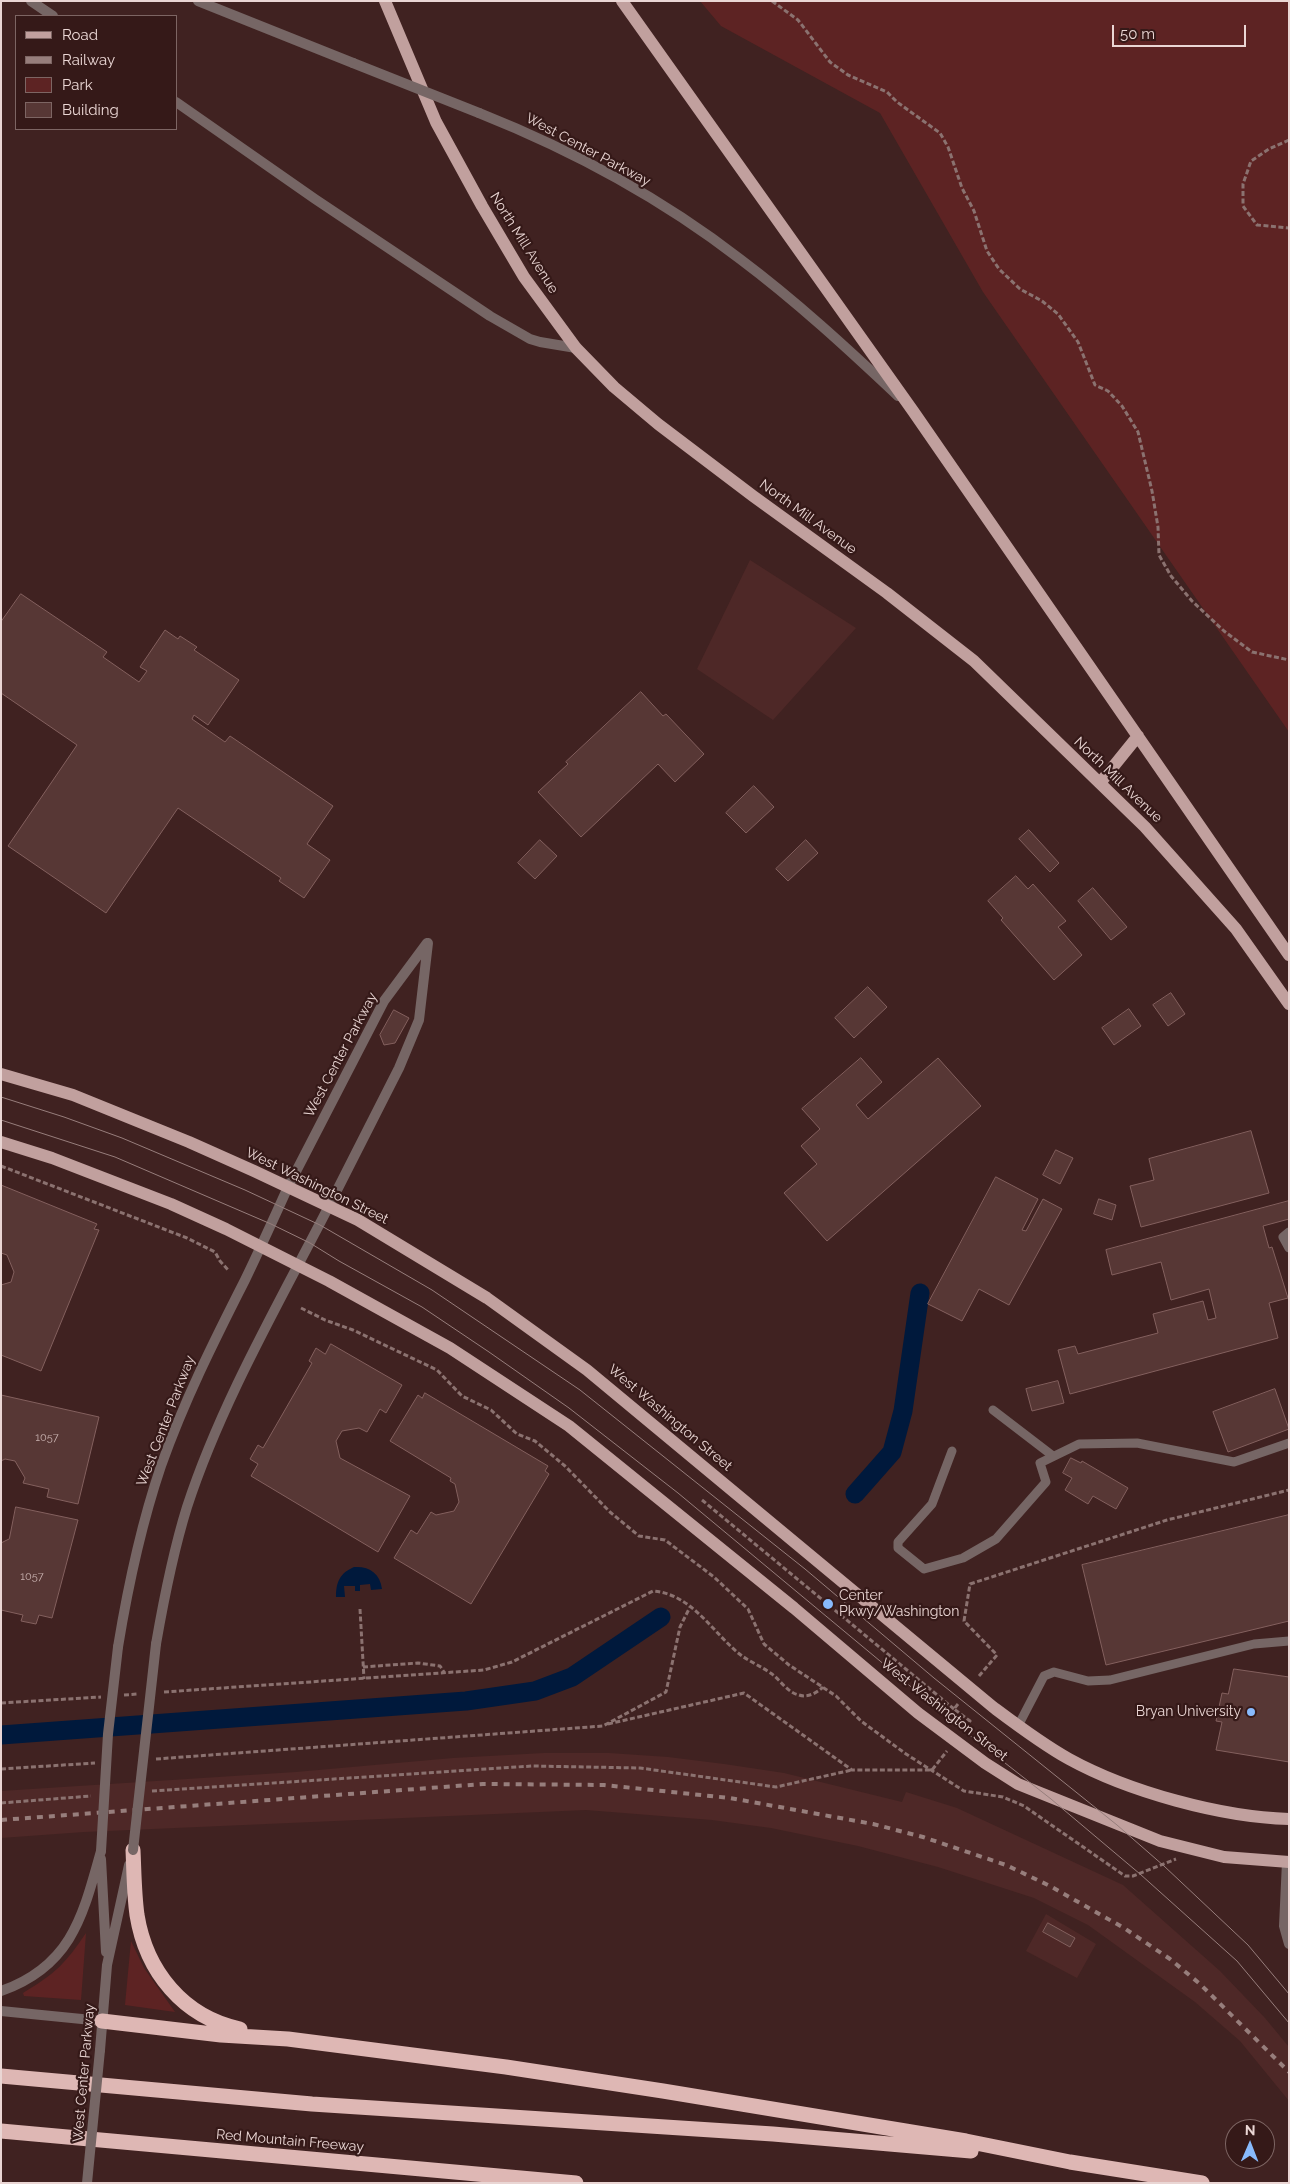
<!DOCTYPE html>
<style>
body{margin:0}
#map{position:relative;width:1290px;height:2184px;overflow:hidden;background:#402221;font-family:Raleway,sans-serif}
canvas{display:block}
.frame{position:absolute;inset:0;border:2px solid #ead6d4;pointer-events:none}
.legend{position:absolute;left:15px;top:15px;width:162px;height:115px;box-sizing:border-box;background:#351918;border:1px solid #7d6563;margin:0;padding:6px 9px;list-style:none;font-size:15px;color:#ead6d4}
.legend li{display:flex;align-items:center;gap:10px;height:25px}
.legend b{width:25px;border:1px solid #7d6563}
.north{position:absolute;left:1225px;top:2119px;width:50px;height:50px;box-sizing:border-box;background:#351918;border:1px solid #7d6563;border-radius:50%;rotate:1deg;font-size:14px;font-weight:700;line-height:20px;text-align:center;color:#ead6d4}
.north::after{content:'';display:block;margin:auto;width:18px;height:22px;background:#88bafc;clip-path:polygon(50% 0,100% 100%,50% 72%,0 100%)}
.scale{position:absolute;left:1112px;top:25px;width:134px;height:22px;box-sizing:border-box;border:2px solid #ead6d4;border-top:0;padding-left:6px;font-size:15px;line-height:18px;white-space:nowrap;color:#ead6d4;-webkit-text-stroke:4px #351918;paint-order:stroke}
</style>
<div id="map">
<canvas width="1290" height="2184"></canvas>
<div class="frame"></div>
<ul class="legend">
<li><b style="height:6px;background:#c1a09e"></b>Road</li>
<li><b style="height:6px;background:#977e7c"></b>Railway</li>
<li><b style="height:14px;background:#5d2323"></b>Park</li>
<li><b style="height:14px;background:#573735"></b>Building</li>
</ul>
<div class="north">N</div>
<div class="scale">50 m</div>
</div>
<script>
const c = document.querySelector('canvas').getContext('2d');
c.lineJoin = 'round';
function fill(path, color) {
  c.fillStyle = color;
  c.fill(path, 'evenodd');
}
function trace(path, color, width, dash) {
  c.strokeStyle = color;
  c.lineWidth = width;
  c.lineCap = dash ? 'butt' : 'round';
  c.setLineDash(dash || []);
  c.stroke(path);
}
function drawText(font, color, halo, rows, align = 'center') {
  c.font = font + ' Raleway,sans-serif';
  c.lineWidth = 4.5;
  c.setLineDash([]);
  c.textBaseline = 'middle';
  c.strokeStyle = halo;
  c.fillStyle = color;
  for (const [text, x, y, turn = 0] of rows) {
    c.save();
    c.translate(x, y);
    c.rotate((+turn || 0) * Math.PI / 180);
    c.textAlign = isNaN(turn) ? turn : align;
    if (halo) c.strokeText(text, 0, 0);
    c.fillText(text, 0, 0);
    c.restore();
  }
}
fill(new Path2D(`
 M 750,560 L 856,628 L 773,720 L 697,669 Z
 M 544,1753 L 609,1753 L 668,1757 L 724,1764 L 784,1773 L 902,1802 L 906,1792 L 957,1808 L 1123,1885 L 1220,1971 L 1265,2018 L 1289,2047 L 1289,2101 L 1240,2041 L 1195,2002 L 1088,1925 L 1034,1898 L 938,1867 L 858,1846 L 771,1828 L 712,1820 L 586,1810 L 84,1832 L 1,1838 L 1,1791 L 296,1772 L 453,1758 Z
 M 1046,1914 L 1096,1944 L 1077,1978 L 1026,1951 Z`), '#4e2827');
fill(new Path2D(`
 M 700,1 L 1289,1 L 1289,732 L 983,292 L 880,113 L 721,26 Z
 M 86,1933 L 81,2000 L 24,1996 L 23,1993 C 56,1973 65,1964 86,1933 Z
 M 131,1941 L 144,1968 L 175,2012 L 125,2005 Z`), '#5d2323');
fill(new Path2D(`
 M 354,1567 C 369,1566 380,1573 382,1589 L 371,1590 L 370,1584 L 360,1585 L 360,1591 L 355,1591 L 355,1586 L 344,1586 L 345,1597 L 336,1597 C 336,1582 340,1573 354,1567 Z`), '#00193c');
trace(new Path2D(`
 M 855,1494 L 892,1452 L 903,1411 L 920,1293
 M 1,1735 L 466,1701 L 535,1691 L 572,1677 L 661,1617`), '#00193c', 19);
const building = new Path2D(`
 M 21,594 L 107,652 L 103,657 L 139,682 L 147,671 L 140,667 L 165,630 L 178,639 L 180,636 L 197,647 L 194,650 L 239,680 L 208,725 L 194,715 L 192,719 L 225,742 L 230,736 L 333,806 L 307,844 L 330,860 L 304,898 L 279,881 L 281,878 L 178,808 L 106,913 L 8,846 L 77,745 L 1,693 L 1,622 Z
 M 641,692 L 663,716 L 666,714 L 704,754 L 675,782 L 658,764 L 581,837 L 538,792 L 568,764 L 566,762 Z
 M 754,786 L 774,807 L 746,833 L 726,813 Z
 M 1029,830 L 1059,863 L 1050,872 L 1019,839 Z
 M 540,840 L 557,856 L 535,879 L 518,863 Z
 M 806,840 L 818,853 L 788,881 L 776,869 Z
 M 1016,876 L 1028,889 L 1033,884 L 1066,921 L 1058,927 L 1082,955 L 1054,980 L 1001,920 L 1003,918 L 988,901 Z
 M 1093,888 L 1127,927 L 1111,940 L 1078,901 Z
 M 868,987 L 887,1007 L 854,1038 L 835,1018 Z
 M 1171,993 L 1185,1014 L 1168,1026 L 1153,1005 Z
 M 1129,1009 L 1141,1026 L 1114,1045 L 1102,1028 Z
 M 394,1010 L 409,1018 L 395,1043 L 384,1045 L 380,1035 Z
 M 861,1058 L 882,1082 L 856,1105 L 868,1119 L 938,1058 L 981,1106 L 827,1241 L 784,1193 L 817,1164 L 801,1146 L 820,1129 L 802,1109 Z
 M 1251,1131 L 1269,1193 L 1141,1227 L 1130,1186 L 1154,1180 L 1149,1159 Z
 M 1056,1150 L 1073,1158 L 1060,1184 L 1043,1175 Z
 M 996,1177 L 1038,1199 L 1022,1230 L 1026,1231 L 1043,1199 L 1062,1209 L 1009,1305 L 979,1289 L 962,1321 L 928,1304 Z
 M 1,1185 L 97,1224 L 94,1229 L 99,1230 L 41,1371 L 1,1355 L 1,1285 L 11,1282 L 14,1272 L 7,1255 L 1,1253 Z
 M 1099,1199 L 1116,1205 L 1112,1220 L 1094,1214 Z
 M 1289,1201 L 1289,1219 L 1263,1226 L 1269,1248 L 1272,1247 L 1288,1298 L 1269,1303 L 1278,1338 L 1070,1394 L 1058,1350 L 1075,1346 L 1078,1354 L 1158,1333 L 1153,1314 L 1203,1301 L 1208,1320 L 1216,1318 L 1209,1289 L 1171,1300 L 1161,1262 L 1112,1275 L 1106,1250 Z
 M 331,1344 L 402,1385 L 386,1413 L 380,1409 L 367,1432 L 359,1428 L 342,1431 L 336,1441 L 340,1458 L 410,1496 L 378,1552 L 251,1476 L 258,1464 L 250,1459 L 258,1445 L 263,1448 L 312,1363 L 309,1361 L 316,1348 L 325,1354 Z
 M 1058,1381 L 1064,1403 L 1032,1411 L 1026,1389 Z
 M 1275,1389 L 1289,1429 L 1228,1452 L 1213,1412 Z
 M 425,1393 L 548,1466 L 545,1471 L 549,1474 L 471,1604 L 394,1558 L 411,1530 L 417,1534 L 431,1512 L 436,1515 L 454,1511 L 459,1502 L 455,1484 L 450,1481 L 451,1478 L 390,1441 L 418,1395 L 422,1398 Z
 M 1,1395 L 99,1417 L 78,1504 L 47,1497 L 49,1489 L 23,1483 L 25,1478 L 15,1461 L 5,1459 L 1,1461 Z
 M 1071,1458 L 1081,1463 L 1082,1461 L 1128,1488 L 1116,1509 L 1093,1496 L 1088,1504 L 1065,1490 L 1072,1478 L 1063,1473 Z
 M 16,1507 L 78,1520 L 52,1618 L 39,1615 L 36,1624 L 21,1621 L 23,1615 L 1,1610 L 1,1543 L 9,1539 Z
 M 1289,1515 L 1289,1621 L 1106,1665 L 1082,1565 Z
 M 1234,1669 L 1289,1677 L 1289,1762 L 1216,1750 L 1222,1722 L 1216,1721 L 1222,1693 L 1228,1694 Z
 M 1048,1923 L 1075,1938 L 1070,1947 L 1043,1932 Z`);
fill(building, '#573735');
trace(building, '#83605e', 1);
trace(new Path2D(`
 M 772,1 L 798,20 L 830,62 L 848,75 L 887,92 L 897,102 L 940,133 L 948,147 L 962,188 L 974,211 L 987,251 L 999,269 L 1020,289 L 1042,301 L 1058,314 L 1078,342 L 1095,385 L 1108,391 L 1122,406 L 1138,432 L 1152,491 L 1158,527 L 1159,555 L 1171,576 L 1192,601 L 1224,631 L 1252,652 L 1289,660
 M 1289,140 L 1269,149 L 1251,161 L 1243,184 L 1243,206 L 1257,225 L 1289,228
 M 1,1166 L 187,1238 L 215,1252 L 220,1261 L 229,1271
 M 301,1308 L 325,1320 L 353,1330 L 437,1370 L 462,1396 L 491,1410 L 517,1434 L 535,1441 L 565,1466 L 610,1512 L 639,1536 L 665,1540 L 714,1577 L 748,1609 L 764,1644 L 789,1665 L 836,1696 L 861,1721 L 906,1754 L 964,1791 L 1003,1797 L 1024,1806 L 1125,1876 L 1133,1876 L 1176,1859
 M 702,1500 L 954,1709
 M 360,1609 L 364,1679
 M 363,1667 L 418,1663 L 440,1666 L 444,1672
 M 979,1676 L 997,1655 L 964,1621 L 970,1584 L 1167,1520 L 1289,1490
 M 164,1692 L 484,1670 L 512,1662 L 653,1591 C 693,1594 714,1635 742,1656 C 751,1662 762,1667 772,1674 C 780,1680 788,1693 799,1695 C 807,1698 817,1693 823,1687
 M 124,1695 L 138,1694
 M 1,1703 L 101,1697
 M 958,1704 L 954,1709 L 970,1721 L 967,1725
 M 608,1724 L 744,1693 L 852,1770 L 932,1770 L 947,1751
 M 156,1759 L 603,1726 L 666,1692 L 680,1627 L 690,1607
 M 1,1769 L 95,1763
 M 152,1791 L 532,1766 L 640,1768 L 776,1787 L 852,1770
 M 1,1803 L 91,1796`), '#8b7270', 3, [5, 2.5]);
trace(new Path2D(`
 M 1289,1232 L 1283,1237 L 1289,1248
 M 993,1410 L 1053,1456
 M 952,1451 L 932,1504 L 898,1542 L 898,1548 L 924,1569 L 963,1558 L 996,1539 L 1046,1482 L 1040,1463 L 1079,1444 L 1137,1443 L 1234,1462 L 1289,1443
 M 1018,1726 L 1044,1676 L 1054,1672 L 1088,1681 L 1110,1680 L 1254,1644 L 1289,1641`), '#766665', 9);
trace(new Path2D(`
 M 288,1187 L 384,1001 L 427,943
 M 329,1206 L 399,1068 L 419,1020 L 428,943`), '#766665', 10);
trace(new Path2D(`
 M 31,1 L 53,16
 M 198,1 L 353,63
 M 176,102 L 315,199 L 490,316 L 530,339 L 540,342 L 576,348
 M 479,113 C 572,150 661,198 740,259 C 796,301 847,348 898,396
 M 156,1644 C 164,1598 173,1552 187,1507 C 221,1403 279,1303 329,1206
 M 118,1647 C 128,1586 141,1525 161,1466 C 184,1401 214,1341 245,1280 C 260,1249 274,1218 288,1187
 M 101,1859 L 106,1952
 M 1287,1862 L 1284,1926 L 1289,1944
 M 1,1991 C 72,1966 83,1915 101,1851
 M 1,2011 L 102,2021
 M 100,2050 L 107,1965 L 129,1865`), '#766665', 10);
trace(new Path2D(`
 M 385,1 L 436,122 L 482,206 L 524,277 L 576,348 L 614,387 L 658,424 L 753,496 L 887,593 L 974,661 L 1145,827 L 1236,929 L 1289,1004
 M 622,1 L 913,411 L 1289,955
 M 1100,783 L 1138,736
 M 1,1074 L 73,1095 L 189,1142 L 254,1171 L 358,1220 L 487,1298 L 587,1370 L 993,1707 C 1017,1725 1042,1744 1069,1759 C 1129,1792 1221,1817 1289,1819
 M 1,1142 L 52,1158 L 171,1204 L 226,1229 L 329,1281 L 450,1348 L 569,1426 L 794,1608 L 918,1713 L 985,1763 L 1018,1784 L 1160,1841 L 1224,1857 L 1289,1862`), '#c1a09e', 12);
trace(new Path2D(`
 M 133,1850 C 134,1871 134,1893 137,1915 C 146,1971 183,2017 240,2029
 M 102,2021 L 221,2035 L 288,2039 L 506,2067 L 663,2091 L 966,2141 L 1070,2162 L 1202,2183
 M 1,2076 L 312,2104 L 773,2134 L 971,2151
 M 1,2131 L 576,2183`), '#deb7b4', 15);
trace(new Path2D(`
 M 1,1097 L 64,1117 L 122,1138 L 245,1190 L 320,1225 L 432,1290 L 580,1390 L 805,1569 L 934,1678 L 1117,1825 L 1164,1866 L 1248,1945 L 1289,1994
 M 1,1120 L 115,1157 L 271,1224 L 310,1243 L 339,1261 L 422,1307 L 489,1352 L 569,1408 L 678,1493 L 963,1730 L 1051,1799 L 1140,1874 L 1237,1961 L 1289,2023`), '#977e7c', 1);
trace(new Path2D(`
 M 1,1820 L 483,1784 L 604,1785 L 730,1798 L 873,1824 L 923,1837 L 1006,1865 L 1050,1886 L 1124,1928 L 1170,1959 L 1200,1984 L 1289,2072`), '#977e7c', 4, [6, 6]);
trace(new Path2D(`
 M 353,63 L 479,113
 M 133,1850 L 156,1644
 M 101,1851 L 108,1734 L 118,1647
 M 87,2183 L 100,2050`), '#766665', 10);
for (const [x, y, r, color] of [
 [828,1604,6,"#88bafc"],
 [1251,1712,5,"#88bafc"]
]) {
  const dot = new Path2D();
  dot.arc(x, y, r, 0, 2 * Math.PI);
  c.fillStyle = color;
  c.fill(dot);
  trace(dot, '#351918', 2);
}
drawText('11px', '#c5aeac', null, [
 ["1057",47,1438],
 ["1057",32,1577]
]);
drawText('14px', '#ead6d4', '#351918', [
 ["West Center Parkway",588,150,28],
 ["North Mill Avenue",524,243,58],
 ["North Mill Avenue",808,517,36],
 ["North Mill Avenue",1118,780,44],
 ["West Center Parkway",341,1055,-62],
 ["West Washington Street",317,1186,26],
 ["West Washington Street",670,1418,40],
 ["West Center Parkway",166,1421,-69],
 ["West Washington Street",944,1710,38],
 ["West Center Parkway",84,2073,-85],
 ["Red Mountain Freeway",290,2141,5]
]);
drawText('14px', '#ead6d4', '#351918', [
 ["Center",839,1596],
 ["Pkwy/Washington",839,1612],
 ["Bryan University",1241,1712,"right"]
], 'left');
</script>
